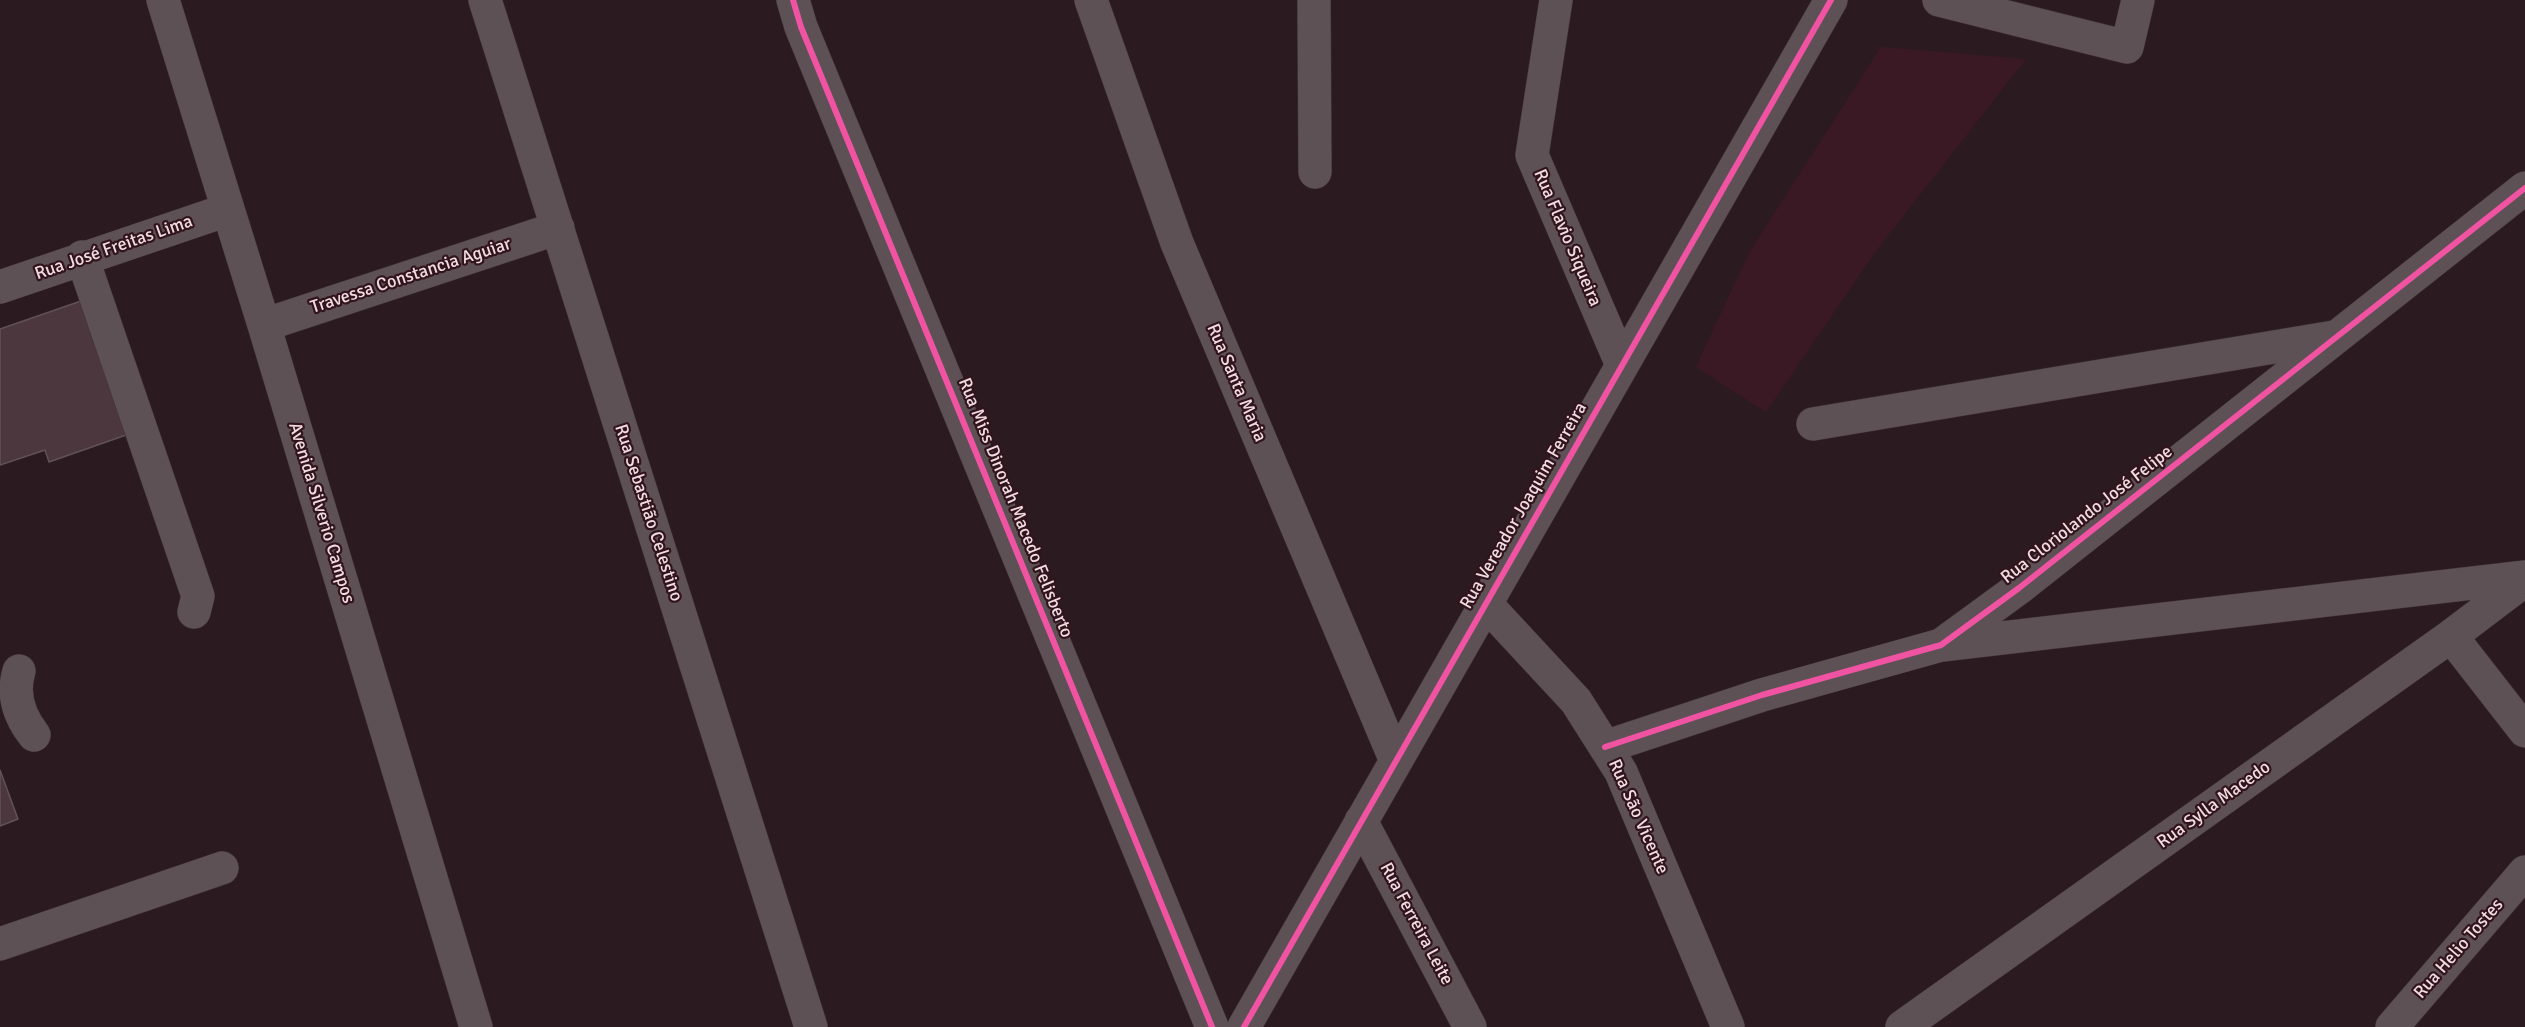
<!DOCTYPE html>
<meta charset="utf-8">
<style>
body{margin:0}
canvas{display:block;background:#2b1a20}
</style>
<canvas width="2525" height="1027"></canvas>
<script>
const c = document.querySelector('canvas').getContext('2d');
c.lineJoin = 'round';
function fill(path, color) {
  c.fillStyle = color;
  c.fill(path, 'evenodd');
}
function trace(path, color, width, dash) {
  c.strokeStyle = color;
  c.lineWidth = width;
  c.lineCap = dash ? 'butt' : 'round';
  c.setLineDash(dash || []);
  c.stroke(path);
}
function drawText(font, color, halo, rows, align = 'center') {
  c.font = font + ' Signika,sans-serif';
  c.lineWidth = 4.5;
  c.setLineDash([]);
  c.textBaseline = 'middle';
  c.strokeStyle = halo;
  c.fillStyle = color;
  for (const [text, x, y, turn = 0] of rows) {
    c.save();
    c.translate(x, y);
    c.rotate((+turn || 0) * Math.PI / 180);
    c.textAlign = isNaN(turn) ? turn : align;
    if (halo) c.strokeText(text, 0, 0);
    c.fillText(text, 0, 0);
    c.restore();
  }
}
fill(new Path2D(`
 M 1881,47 L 2026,59 L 1875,252 L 1766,412 L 1696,367 L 1749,253 Z`), '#3b1924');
const building = new Path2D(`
 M 81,301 L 129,434 L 49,462 L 45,450 L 0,465 L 0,329 Z
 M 0,770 L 18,819 L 0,826 Z`);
fill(building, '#4d373f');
trace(building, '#605256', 1.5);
const minor = new Path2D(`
 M 163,0 L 264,325 L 476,1027
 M 485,0 L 811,1027
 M 793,0 L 801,27 L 1212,1027
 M 1091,0 L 1177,243 L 1396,761
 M 1314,0 L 1315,172
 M 1556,0 L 1532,155 L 1622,365
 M 1939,0 L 2127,47 L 2138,0
 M 82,257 L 198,596 L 194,612
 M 0,287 L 227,210
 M 264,325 L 558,228
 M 1813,424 L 2334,337
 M 1486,604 L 1576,701 L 1621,772 L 1728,1027
 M 2451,636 L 2525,731
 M 1942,645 L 2525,577
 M 19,671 C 12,694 19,716 34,735
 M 1605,747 L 1762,695 L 1941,645 L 2019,588 L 2525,188
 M 1361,821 L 1470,1027
 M 0,944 L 222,868
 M 1244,1027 L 1831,0
 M 1902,1027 L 2451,636 L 2525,580
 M 2392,1027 L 2525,872`);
trace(minor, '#423539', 34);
trace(minor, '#5e5155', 33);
trace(new Path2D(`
 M 793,0 L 801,27 L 1212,1027
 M 1605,747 L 1762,695 L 1941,645 L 2019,588 L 2525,188
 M 1244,1027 L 1831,0`), '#f153a3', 6);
drawText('18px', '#f1dce1', '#31141d', [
 ["Rua Flavio Siqueira",1567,238,67],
 ["Rua José Freitas Lima",114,248,-19],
 ["Travessa Constancia Aguiar",411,276,-18],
 ["Rua Santa Maria",1236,383,67],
 ["Rua Vereador Joaquim Ferreira",1524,506,-60],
 ["Rua Miss Dinorah Macedo Felisberto",1015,508,68],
 ["Avenida Silverio Campos",321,513,73],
 ["Rua Sebastião Celestino",648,513,72],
 ["Rua Cloriolando José Felipe",2087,515,-38],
 ["Rua Sylla Macedo",2214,805,-36],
 ["Rua São Vicente",1638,817,66],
 ["Rua Ferreira Leite",1416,924,62],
 ["Rua Helio Tostes",2459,949,-49]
]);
</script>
